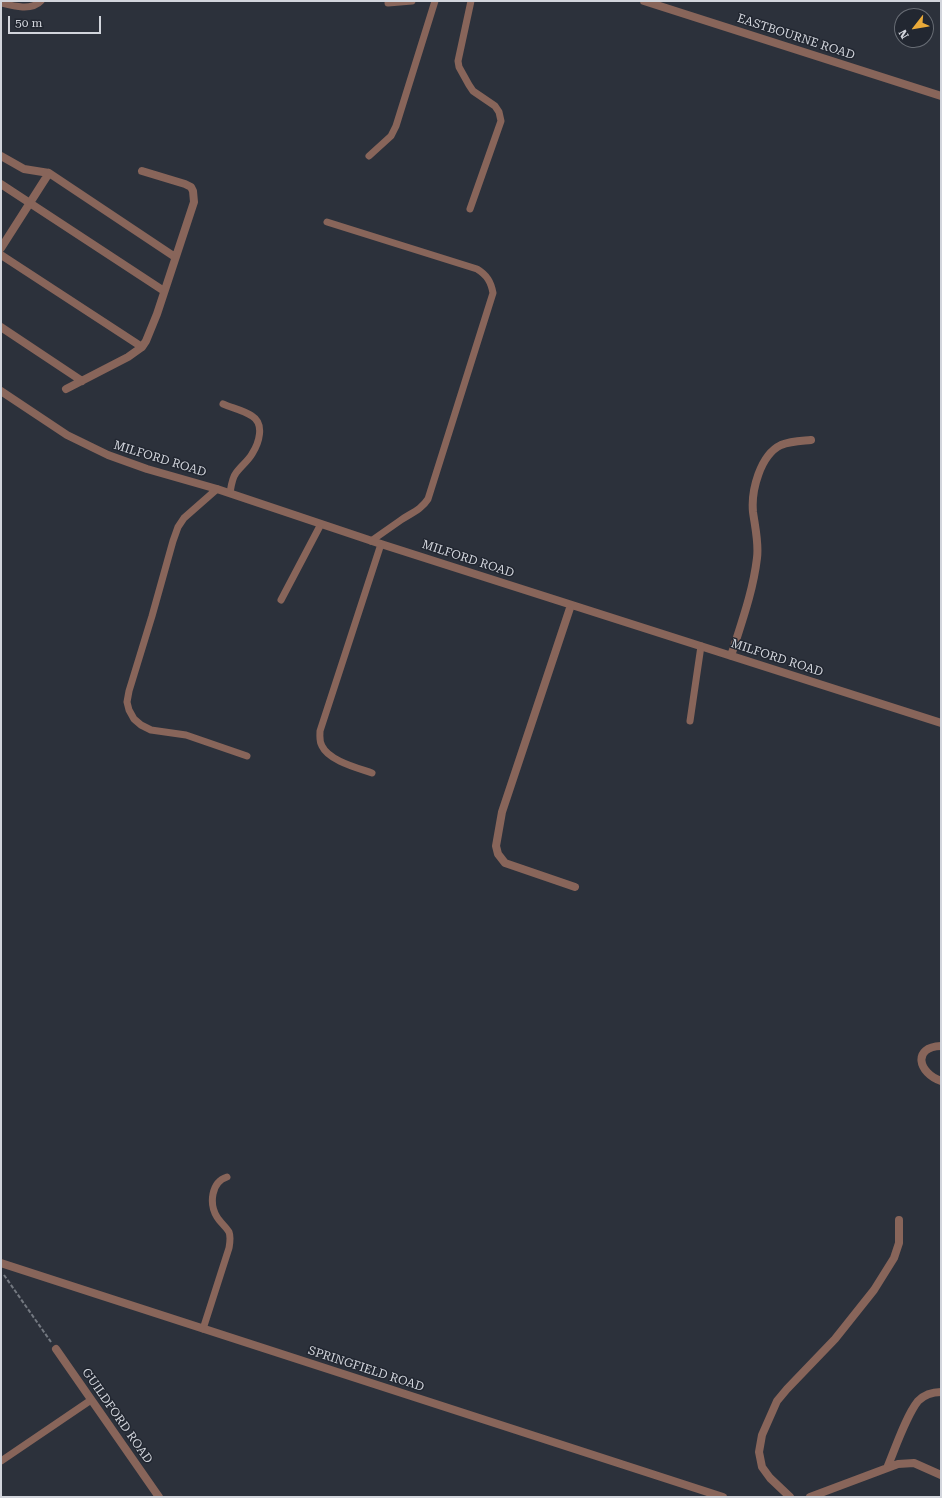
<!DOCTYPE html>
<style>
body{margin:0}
#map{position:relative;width:942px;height:1498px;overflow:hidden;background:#2c313b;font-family:"Roboto Serif",serif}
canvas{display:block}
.frame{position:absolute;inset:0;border:2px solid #d2d5dc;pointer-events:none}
.north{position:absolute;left:894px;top:8px;width:40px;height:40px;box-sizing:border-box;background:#222731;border:1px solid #686d75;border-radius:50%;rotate:239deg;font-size:11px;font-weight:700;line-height:16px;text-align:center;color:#d2d5dc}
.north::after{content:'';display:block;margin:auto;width:14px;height:18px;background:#eaaa39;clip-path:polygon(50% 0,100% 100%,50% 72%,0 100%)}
.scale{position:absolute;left:8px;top:16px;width:93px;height:18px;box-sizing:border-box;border:2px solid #d2d5dc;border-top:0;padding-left:5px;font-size:12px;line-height:14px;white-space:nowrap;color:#d2d5dc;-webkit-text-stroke:3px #222731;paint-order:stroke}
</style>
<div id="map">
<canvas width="942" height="1498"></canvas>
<div class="frame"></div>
<div class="north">N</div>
<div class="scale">50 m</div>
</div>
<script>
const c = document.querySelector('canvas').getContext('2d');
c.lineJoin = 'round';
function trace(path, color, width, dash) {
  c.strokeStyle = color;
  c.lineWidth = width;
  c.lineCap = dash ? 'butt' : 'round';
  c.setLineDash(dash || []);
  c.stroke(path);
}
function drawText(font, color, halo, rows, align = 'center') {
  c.font = font + ' "Roboto Serif",serif';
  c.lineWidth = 3;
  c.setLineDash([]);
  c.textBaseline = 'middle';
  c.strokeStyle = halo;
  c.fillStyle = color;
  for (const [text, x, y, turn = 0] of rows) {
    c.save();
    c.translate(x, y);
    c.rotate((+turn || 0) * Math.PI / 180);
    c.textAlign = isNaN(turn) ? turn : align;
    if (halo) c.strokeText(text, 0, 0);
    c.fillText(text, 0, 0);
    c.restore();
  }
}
trace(new Path2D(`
 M 4,1275 L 51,1342`), '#747981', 2, [4, 2]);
trace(new Path2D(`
 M 1,3 C 13,6 32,11 41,1
 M 388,3 L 412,1
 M 369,156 L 391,136 L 396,126 L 435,1
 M 470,209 L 501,121 L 499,112 L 495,106 L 473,91 L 469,85 L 459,67 L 458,61 L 471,1
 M 327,222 L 477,269 C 487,275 491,282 493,293 L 428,499 C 421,510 411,513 401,520 C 391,527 381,534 371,541
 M 223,404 C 232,408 243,410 252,416 C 265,424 259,443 252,454 C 248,461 241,466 236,473 C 232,478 231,487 230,493
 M 217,489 L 184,518 L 178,527 L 173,541 L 152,616 L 129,691 L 127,702 L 129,710 L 134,719 L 141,725 L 151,730 L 186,735 L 247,756
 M 281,600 L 321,524
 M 690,721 L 701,646
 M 372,773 C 358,768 329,761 322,746 C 319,741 320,736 320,731 L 381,544
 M 203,1329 L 229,1248 C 230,1242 231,1237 229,1232 C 226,1227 220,1222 217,1217 C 209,1204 211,1182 227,1177
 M 1,1461 L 91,1400`), '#88655a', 7);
trace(new Path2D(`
 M 644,1 L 941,96
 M 1,156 L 24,169 L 49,173 L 175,257
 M 1,184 L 164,291
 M 1,248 L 49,173
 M 1,255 L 142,347
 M 1,327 L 82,381
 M 66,389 L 128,357 L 142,347 L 146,341 L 157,314 L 194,202 L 193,191 L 191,187 L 185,184 L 142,171
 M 1,391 L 67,435 L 108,455 L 147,469 L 217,489 L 381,544 L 941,723
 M 571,605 L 502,812 L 496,846 L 498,854 L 505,863 L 575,887
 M 731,656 C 741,624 753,592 757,558 C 759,543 755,527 753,512 C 751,491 760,455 781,445 C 791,441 801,441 811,440
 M 941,1046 C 912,1047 918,1073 941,1081
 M 1,1263 L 723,1497
 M 56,1349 L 159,1497
 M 887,1468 C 895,1449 906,1416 918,1401 C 924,1395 933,1392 941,1392
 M 790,1497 L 770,1478 L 762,1467 L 759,1452 L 762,1435 L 777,1401 L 787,1389 L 835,1339 L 874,1290 L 894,1258 L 899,1243 L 899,1220
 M 810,1497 L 898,1464 L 914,1463 L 941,1475`), '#88655a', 8);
drawText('12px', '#d2d5dc', '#222731', [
 ["EASTBOURNE ROAD",796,37,18],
 ["MILFORD ROAD",160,459,17],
 ["MILFORD ROAD",468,559,18],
 ["MILFORD ROAD",777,658,18],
 ["SPRINGFIELD ROAD",366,1369,18],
 ["GUILDFORD ROAD",117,1416,55]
]);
</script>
